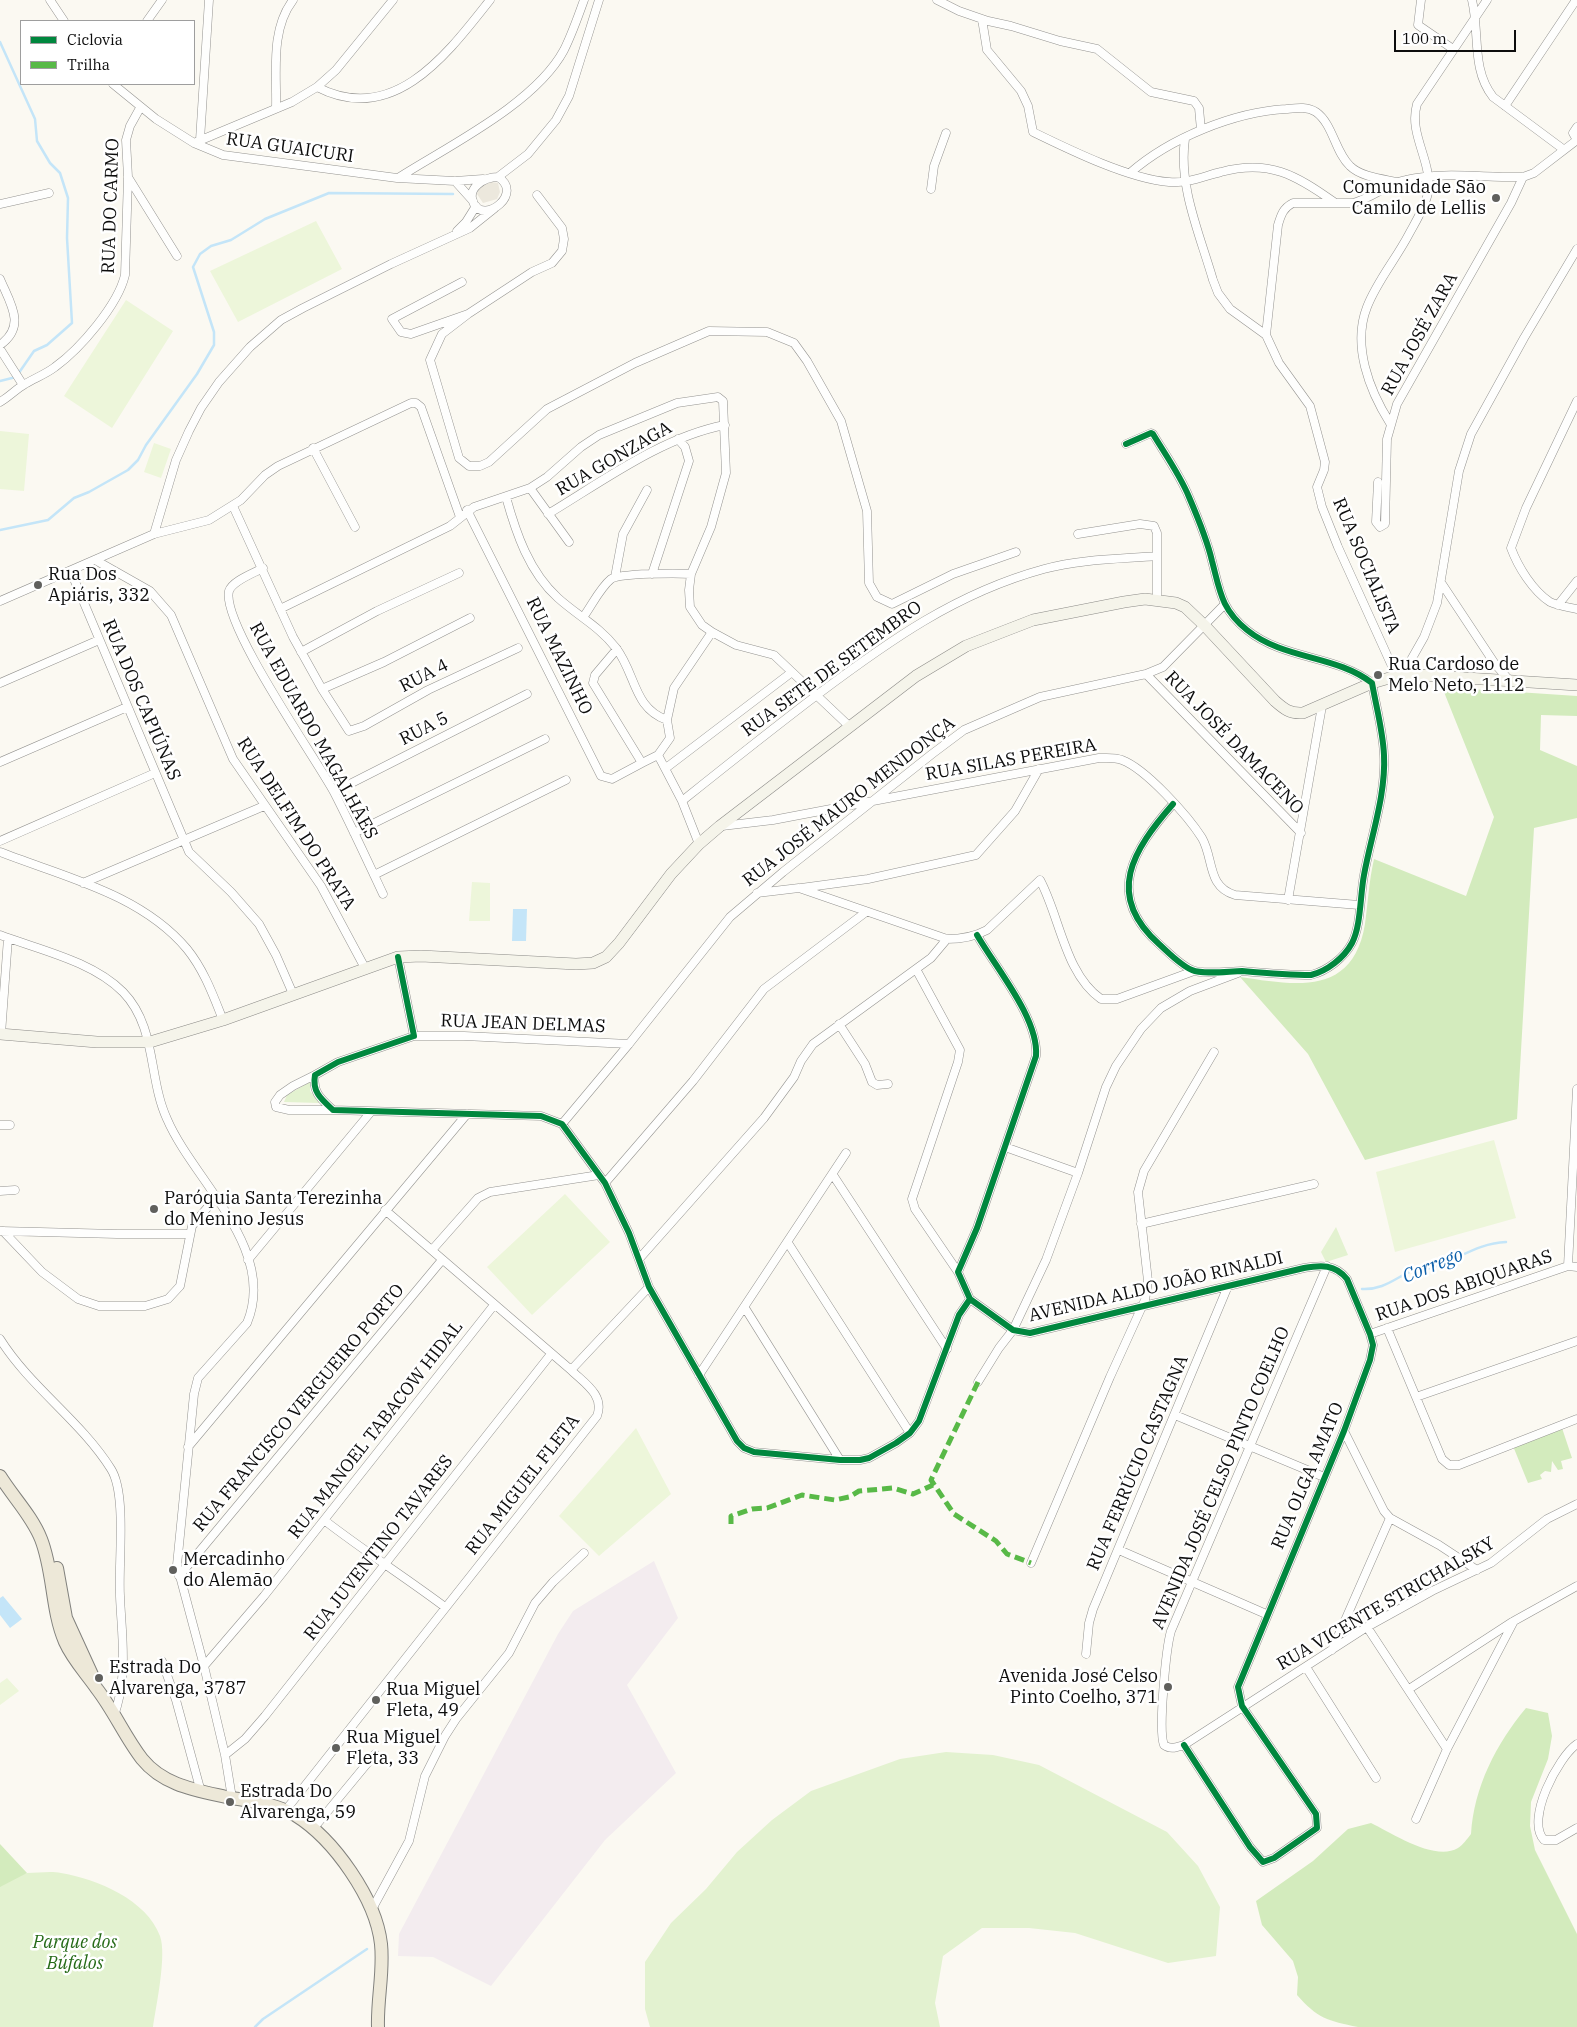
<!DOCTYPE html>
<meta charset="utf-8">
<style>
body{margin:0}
#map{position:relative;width:1577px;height:2027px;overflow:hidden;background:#fbf9f2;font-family:"IBM Plex Serif",serif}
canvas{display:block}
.legend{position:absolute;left:20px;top:20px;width:175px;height:65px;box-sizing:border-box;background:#fff;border:1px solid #9e9e9e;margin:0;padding:6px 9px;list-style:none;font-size:15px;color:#0d0d0d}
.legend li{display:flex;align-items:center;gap:10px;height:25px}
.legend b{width:25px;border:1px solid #9e9e9e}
.scale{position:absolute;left:1394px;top:30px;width:122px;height:22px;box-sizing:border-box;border:2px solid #0d0d0d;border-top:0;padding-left:6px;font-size:15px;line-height:18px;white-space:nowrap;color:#0d0d0d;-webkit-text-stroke:4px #fff;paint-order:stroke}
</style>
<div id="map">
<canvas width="1577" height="2027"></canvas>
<ul class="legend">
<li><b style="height:6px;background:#00873e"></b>Ciclovia</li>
<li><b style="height:6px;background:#58b947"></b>Trilha</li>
</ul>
<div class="scale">100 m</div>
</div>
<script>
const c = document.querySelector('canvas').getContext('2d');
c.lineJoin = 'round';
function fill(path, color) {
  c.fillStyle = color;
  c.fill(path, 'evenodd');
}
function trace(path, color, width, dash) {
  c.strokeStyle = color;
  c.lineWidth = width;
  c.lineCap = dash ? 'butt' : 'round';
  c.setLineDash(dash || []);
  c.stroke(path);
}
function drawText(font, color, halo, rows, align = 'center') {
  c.font = font + ' "IBM Plex Serif",serif';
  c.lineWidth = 5;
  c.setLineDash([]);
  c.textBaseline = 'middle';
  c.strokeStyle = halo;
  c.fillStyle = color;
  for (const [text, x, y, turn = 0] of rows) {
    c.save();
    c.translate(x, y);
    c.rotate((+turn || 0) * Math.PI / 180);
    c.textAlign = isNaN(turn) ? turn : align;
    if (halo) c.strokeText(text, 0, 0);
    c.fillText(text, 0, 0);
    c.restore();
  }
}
fill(new Path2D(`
 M 654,1561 L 678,1618 L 627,1685 L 676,1773 L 605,1840 L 491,1986 L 433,1957 L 398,1956 L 399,1934 L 558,1634 L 573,1611 Z`), '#f3ecef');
fill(new Path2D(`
 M 310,1082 L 310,1091 L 320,1103 L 284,1102 L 287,1095 Z
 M 1336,1227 L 1348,1255 L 1326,1262 L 1321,1252 Z
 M 946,1752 L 993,1755 L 1039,1765 L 1167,1832 L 1198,1866 L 1220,1907 L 1216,1956 L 1168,1963 L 1075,1933 L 1029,1928 L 982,1928 L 943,1956 L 935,2003 L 940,2027 L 650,2027 L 645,2009 L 645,1962 L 671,1923 L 706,1889 L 737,1852 L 772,1820 L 811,1791 L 900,1759 Z
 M 27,1873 C 38,1873 51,1871 61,1873 C 97,1879 147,1900 160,1936 C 167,1955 156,2006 153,2027 L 0,2027 L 0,1882 Z`), '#e3f2d0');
fill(new Path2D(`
 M 1442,687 L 1577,696 L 1577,716 L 1541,715 L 1540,750 L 1577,766 L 1577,818 L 1534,828 L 1517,1119 L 1365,1160 L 1308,1054 L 1240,977 C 1295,985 1353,997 1365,924 C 1368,902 1369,881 1374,859 L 1466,896 L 1494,817 Z
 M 1562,1428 L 1572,1458 L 1561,1461 L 1563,1469 L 1558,1470 L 1552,1461 L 1551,1472 L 1545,1471 L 1540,1475 L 1542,1479 L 1528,1483 L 1513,1446 Z
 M 1526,1708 L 1548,1713 L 1552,1736 L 1548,1759 L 1531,1802 L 1530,1826 L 1535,1850 L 1577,1934 L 1577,2027 L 1358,2027 C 1328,2021 1317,2018 1297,1995 L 1298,1977 L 1293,1961 L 1262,1925 L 1256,1901 L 1313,1861 L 1348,1829 L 1371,1823 C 1392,1833 1435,1862 1458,1848 C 1463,1845 1467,1839 1471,1834 C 1474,1787 1496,1744 1526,1708 Z
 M 0,1844 L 27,1873 L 0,1887 Z`), '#d3ebbd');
fill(new Path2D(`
 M 316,221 L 342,269 L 238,322 L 210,271 Z
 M 126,300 L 173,331 L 112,428 L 64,396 Z
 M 0,431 L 29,434 L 24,491 L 0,489 Z
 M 154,443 L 171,449 L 161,478 L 144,472 Z
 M 472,882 L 490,883 L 490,921 L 469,921 Z
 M 1494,1140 L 1516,1218 L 1395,1252 L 1376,1172 Z
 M 565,1194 L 610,1242 L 532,1315 L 487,1267 Z
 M 636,1428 L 671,1494 L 599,1556 L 559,1516 Z
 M 7,1678 L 19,1691 L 0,1705 L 0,1683 Z`), '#edf6da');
fill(new Path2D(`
 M 492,182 L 498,183 L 500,192 L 497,199 L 483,203 L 477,194 L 480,185 Z`), '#ece8dd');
fill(new Path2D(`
 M 513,909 L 527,909 L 526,941 L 512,941 Z
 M 3,1596 L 22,1619 L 10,1628 L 0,1615 L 0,1598 Z`), '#c4e5f8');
trace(new Path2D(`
 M 0,42 L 35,119 L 37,141 L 50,163 L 60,173 L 68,198 L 67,238 L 72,323 L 47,345 L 34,351 L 16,377 L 0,381
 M 0,530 L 48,520 L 74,498 L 89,492 L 128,470 L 138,460 L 146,445 L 197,374 L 214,345 L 214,332 L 193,267 L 200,254 L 211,246 L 231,240 L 265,219 L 329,193 L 453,194
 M 1362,1289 C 1383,1290 1394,1279 1411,1271 C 1416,1268 1424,1270 1430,1268 C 1456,1261 1477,1243 1506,1242
 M 255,2027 L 263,2019 L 367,1949`), '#c4e5f8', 2.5);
const minor = new Path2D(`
 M 50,0 L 64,21
 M 937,0 L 959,11 L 988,21 L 1011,26 L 1060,41 L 1097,49 L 1151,92 L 1194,101 L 1199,108 L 1201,130
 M 1421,0 L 1418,25 L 1453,49
 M 1472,0 C 1480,33 1471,69 1493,97 L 1563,149
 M 982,19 L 987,50 L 1021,91 L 1028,106 L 1033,132 C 1070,150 1129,179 1169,182 C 1187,184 1204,176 1221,172 C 1269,159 1296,175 1334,202
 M 147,21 L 162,0
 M 113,84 L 156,119 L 194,143 L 223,155 L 397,178 L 455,181 L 483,179
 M 317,87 C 394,127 448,53 490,0
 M 1505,106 L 1576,0
 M 276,108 C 277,73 270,30 293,0
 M 1577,127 L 1573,133 L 1577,140
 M 1185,139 C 1178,186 1200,235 1213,280 L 1218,293 L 1230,309 L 1266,335 L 1279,363 L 1310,406 L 1325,462 L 1324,470 L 1317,487 L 1322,507 L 1338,547 L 1396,675
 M 200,140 L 209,0
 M 194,143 L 292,102 L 317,87 L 336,70 L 393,0
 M 1130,173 C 1170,138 1234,112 1286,109 C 1296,108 1307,106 1316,112 C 1333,124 1335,152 1350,166 C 1361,177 1383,179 1397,182
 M 128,177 L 177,256
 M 498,177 L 528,154 L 556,120 L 569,96 L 599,0
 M 498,177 C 524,193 485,224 474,204 C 465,188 485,177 498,177 Z
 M 398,178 C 448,146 535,104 564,50 C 572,34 578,17 584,0
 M 455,181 L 473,201
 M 931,189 L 934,166 L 946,133
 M 0,204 L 49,193
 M 457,231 L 466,222 L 476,206
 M 0,279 C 10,303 27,326 0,345
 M 462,282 L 392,319 L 401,332 L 411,334 L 468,314 L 532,272 L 552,263 L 562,251 L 564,239 L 562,228 L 537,195
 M 468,314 L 442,334 L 430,360 L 459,458 L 469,466 L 480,466 L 489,462 L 547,409 L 635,363 L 709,331 L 767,332 L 794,343 L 807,361 L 841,421 L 867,511 L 869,583 L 877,597 L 892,604 L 953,574 L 1016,552
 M 1266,335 L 1278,225 C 1281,215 1283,208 1293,203 L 1353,203 C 1372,198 1387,184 1406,180 C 1444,171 1484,178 1523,177 L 1534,173 L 1577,140
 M 0,349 L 23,385
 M 1577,401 L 1526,508 L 1511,548 C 1518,567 1533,591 1550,602 C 1558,606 1568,607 1577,609
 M 0,402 C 9,397 16,389 25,384 C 35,378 46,374 55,367 C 80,349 118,305 125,275 L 128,177 L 126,140 L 130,126 L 140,108
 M 1390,423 C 1369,390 1352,345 1367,307 C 1377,281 1396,259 1409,234 C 1416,221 1425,207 1428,193 C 1433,161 1408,135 1417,104 L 1487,0
 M 1126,444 L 1151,433 L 1153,434 C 1165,454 1180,475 1189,497 C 1198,518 1207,539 1212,561 C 1220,591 1221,609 1247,630 C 1284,660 1336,655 1372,683 C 1376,706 1383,731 1384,755 C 1386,795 1371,836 1364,875 C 1360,896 1361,926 1352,943 C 1344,958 1327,971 1311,975 C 1288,975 1265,973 1242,971 C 1230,971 1203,975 1192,970 C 1180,965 1169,953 1159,944 C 1104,895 1133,850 1173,804
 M 313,448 L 355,527
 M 1378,482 L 1376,522 L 1380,527 L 1385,524 L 1387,439 L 1397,404 L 1511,203 L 1523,177
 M 530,488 L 569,542
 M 506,497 C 516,533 529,572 558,598 C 578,616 600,627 616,648 C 636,674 633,708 667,720
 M 233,506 L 293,637 L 322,689 L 349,731 L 364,726 L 428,690 L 518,648
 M 467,510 L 601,776 L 612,779 L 642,763
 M 548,514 C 603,481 662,437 725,425
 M 154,534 L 176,460 L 189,431 L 201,408 L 219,382 L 250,347 L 281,320 L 303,308 L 391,264 L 470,228 L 495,208
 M 1078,534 L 1140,524 L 1154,526 L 1157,533 L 1157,600
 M 97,561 L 150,591 L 171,615 L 233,759 L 321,886 L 365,968
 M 263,568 C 254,573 232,581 229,591 C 221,623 315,757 334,792 C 351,825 367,860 383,894
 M 71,572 L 189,852 L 231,892 L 259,924 L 276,955 L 293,994
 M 652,574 L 689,461 L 685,447 L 678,439
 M 615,577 L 623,534 L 647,490
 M 1442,584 L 1495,664 L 1509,680
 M 0,601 L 154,534 L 209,520 L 241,500 L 265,475 L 278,466 L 411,403 L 416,403 L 421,407 L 460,517
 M 1558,605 L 1577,581
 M 280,609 L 450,526 L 474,507 L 530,488 L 547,477 L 581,447 L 599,435 L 677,403 L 718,397 L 723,401 L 726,473 L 711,527 L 691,574 L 689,590 L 690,607 L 702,625 L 712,632 L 736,645 L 774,655 L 849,726
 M 584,616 C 592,605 600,588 611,579 C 620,573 679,573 691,574
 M 617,649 L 595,675 L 593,683 L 642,763 L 658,755 L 682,801 L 699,844
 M 301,652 L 377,611 L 459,573
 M 1146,674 L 1301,833
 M 1403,674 L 1424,637 L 1437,603 L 1459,471 L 1471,434 L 1524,338 L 1577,249
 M 0,683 L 99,640
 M 322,689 L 384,662 L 470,618
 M 658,755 L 670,738 L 667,720 L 674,688 L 712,632
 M 0,762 L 127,707
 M 666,768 L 792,672
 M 334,792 L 527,694
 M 682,801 C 727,765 771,730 817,695 C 889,641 956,593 1044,569 C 1081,559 1120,559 1157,556
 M 722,826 L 773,820 L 1099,758 C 1107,758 1115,757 1122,760 C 1146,769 1188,816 1202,838 C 1214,859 1207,887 1235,895 L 1359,905
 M 354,833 L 545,739
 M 0,841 L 155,773
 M 0,852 C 64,877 141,894 187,949 C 204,970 213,995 223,1020
 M 374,875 L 566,780
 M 83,883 L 264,806
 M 801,888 L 868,879 L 976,855 L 1015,811 L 1039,769
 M 757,893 L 799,888 L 947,939 C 962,939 974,937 987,930 L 1040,880 C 1060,917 1065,974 1101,999 L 1117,999 L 1194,971
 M 1288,900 L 1322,706
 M 0,935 C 40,950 92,961 123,992 C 157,1027 148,1078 167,1119 C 193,1180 278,1249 247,1323 L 198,1378 L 194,1394 L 177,1565 L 204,1666 L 225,1755 L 232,1798
 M 977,935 C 996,968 1039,1019 1036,1056 L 977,1228 L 958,1272 L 970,1299 L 1013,1330 L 1030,1333 L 1304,1268 C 1321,1265 1335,1264 1347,1279 L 1370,1334 L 1373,1345 L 1370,1360 L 1344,1431 L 1238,1687 L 1242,1706 L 1316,1814 L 1317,1828 L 1274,1858 L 1263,1862 L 1250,1847 L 1184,1745
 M 398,957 L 414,1036 L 338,1062 L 315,1075 C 312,1092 321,1099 333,1110 L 541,1116 L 562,1124 L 605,1183 L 629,1233 L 649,1287 L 737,1441 L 744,1448 L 754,1452 L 840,1460 L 860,1460 L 869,1458 L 896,1443 L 910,1433 L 919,1421 L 959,1315 L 970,1299
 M 916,969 L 960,1050 L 958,1062 L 912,1199 L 915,1209 L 958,1272
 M 839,1024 L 865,1064 L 872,1082 L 877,1085 L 888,1084
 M 1,1034 L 8,938
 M 414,1036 L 464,1036 L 629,1044
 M 315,1075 L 293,1086 L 280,1095 L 275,1102 L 276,1107 L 289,1110 L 333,1110
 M 562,1124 L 629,1044 L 730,917 L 783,872 L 932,754 L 964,730 L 1040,697 L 1146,674 L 1163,667 L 1224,605
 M 0,1125 L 10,1125
 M 1005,1147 L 1078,1173
 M 833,1175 L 947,1349
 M 605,1183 L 693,1081 L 764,989 L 866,912
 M 0,1191 L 15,1190
 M 1141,1224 L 1314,1184
 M 1,1231 L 117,1234 L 189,1234
 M 3,1231 L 42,1272 L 78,1299 L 99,1306 L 145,1306 L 168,1299 L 180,1286 L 192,1226 L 217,1196
 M 788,1243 L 910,1433
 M 432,1250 L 478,1198 L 490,1192 L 599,1175
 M 639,1259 L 764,1118 L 794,1077 L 801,1061 L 813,1044 L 931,958 L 947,939
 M 248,1260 L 370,1113
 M 1327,1266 L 1171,1631 C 1166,1648 1158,1731 1164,1745 C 1171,1750 1177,1747 1184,1745 L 1367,1627 L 1432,1591 L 1491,1563 L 1547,1519 L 1577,1504
 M 1568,1266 L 1577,1089
 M 745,1308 L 840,1460
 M 1387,1328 L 1442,1459 L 1449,1465 L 1459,1465 L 1577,1419
 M 1370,1334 L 1568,1266 L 1577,1267
 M 0,1339 C 30,1387 81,1421 111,1469 C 127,1494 118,1564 120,1596 C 121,1623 125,1652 122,1679 C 121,1692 118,1704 114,1716
 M 571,1370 L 649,1287
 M 699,1375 L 846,1153
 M 978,1382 L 999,1348 L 1013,1330 L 1046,1260 L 1078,1173 L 1106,1087 L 1116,1066 L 1141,1029 L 1161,1008 L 1190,991 L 1238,973
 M 1416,1397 L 1577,1341
 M 1175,1415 L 1324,1477
 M 1344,1431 L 1384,1511 L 1390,1518 L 1439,1545 L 1477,1570
 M 188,1447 L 467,1114
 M 324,1520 C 364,1551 405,1577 445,1607
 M 1119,1550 L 1266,1614
 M 1031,1563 L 1110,1377 L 1145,1300 L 1148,1281 L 1138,1192 L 1144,1171 L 1214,1052
 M 179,1576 L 442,1260
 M 1367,1627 L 1447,1749
 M 1332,1650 L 1390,1518
 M 1086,1654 L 1089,1623 L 1093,1609 L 1228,1286
 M 162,1661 L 176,1700 L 201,1792
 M 204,1666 L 264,1596 L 494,1305
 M 1306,1667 L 1376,1778
 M 1409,1689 L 1512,1622
 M 1577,1744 C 1558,1757 1525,1820 1544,1840 L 1556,1840 L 1577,1828
 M 225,1755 L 245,1739 L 265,1716 L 551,1354
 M 285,1811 L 597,1416 C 605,1395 584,1383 571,1370 L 385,1210
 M 1416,1819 L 1447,1749 L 1514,1621 L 1577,1586
 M 313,1829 L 375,1754
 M 371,1911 L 409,1841 L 425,1776 L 445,1736 L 456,1719 L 509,1653 L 535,1603 L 553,1582 L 584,1553`);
const secondary = new Path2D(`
 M 0,1034 L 97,1042 L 150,1042 L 223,1020 L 398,957 L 421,956 L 576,964 L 593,963 L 606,957 L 619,943 L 671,874 L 699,844 L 720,826 L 916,676 L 966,646 L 1033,620 L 1124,602 L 1145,599 L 1176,603 L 1185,607 L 1205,626 L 1275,701 C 1284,709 1290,714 1303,713 L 1372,683 L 1403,674 L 1577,685`);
const primary = new Path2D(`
 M 0,1476 C 13,1497 32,1516 41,1539 C 54,1572 51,1609 65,1642 C 73,1660 86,1673 97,1689 C 114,1711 125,1737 142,1759 C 163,1785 195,1790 226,1797 C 249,1801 274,1803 295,1815 C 334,1839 376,1899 381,1944 C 384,1972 377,1999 378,2027
 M 57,1568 L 66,1618 L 93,1677`);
trace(minor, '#949390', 9);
trace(secondary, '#8b8a87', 12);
trace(primary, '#81817d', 14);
trace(minor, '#fefefd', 8);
trace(secondary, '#f5f4ea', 11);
trace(primary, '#ede8d8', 12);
trace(new Path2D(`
 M 978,1382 L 931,1480 L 954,1514 L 996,1541 L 1007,1554 L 1031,1563
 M 731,1524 L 731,1516 L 752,1509 L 767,1508 L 802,1495 L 835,1500 L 849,1497 L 859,1491 L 893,1488 L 913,1494 L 933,1485`), '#58b947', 5, [10, 5]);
trace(new Path2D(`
 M 1126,444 L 1151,433 L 1153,434 C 1165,454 1180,475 1189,497 C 1198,518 1207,539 1212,561 C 1220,591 1221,609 1247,630 C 1284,660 1336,655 1372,683 C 1376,706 1383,731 1384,755 C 1386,795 1371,836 1364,875 C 1360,896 1361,926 1352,943 C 1344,958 1327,971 1311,975 C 1288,975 1265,973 1242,971 C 1230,971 1203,975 1192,970 C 1180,965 1169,953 1159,944 C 1104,895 1133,850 1173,804
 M 977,935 C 996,968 1039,1019 1036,1056 L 977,1228 L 958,1272 L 970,1299 L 1013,1330 L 1030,1333 L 1304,1268 C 1321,1265 1335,1264 1347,1279 L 1370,1334 L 1373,1345 L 1370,1360 L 1344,1431 L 1238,1687 L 1242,1706 L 1316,1814 L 1317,1828 L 1274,1858 L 1263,1862 L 1250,1847 L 1184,1745
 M 398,957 L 414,1036 L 338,1062 L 315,1075 C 312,1092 321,1099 333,1110 L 541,1116 L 562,1124 L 605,1183 L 629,1233 L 649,1287 L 737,1441 L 744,1448 L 754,1452 L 840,1460 L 860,1460 L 869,1458 L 896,1443 L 910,1433 L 919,1421 L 959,1315 L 970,1299`), '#00873e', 6);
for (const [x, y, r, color] of [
 [1496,198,5,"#60605d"],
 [38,585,5,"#60605d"],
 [1378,675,5,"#60605d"],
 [154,1209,5,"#60605d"],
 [173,1570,5,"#60605d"],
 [99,1678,5,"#60605d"],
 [1168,1687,5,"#60605d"],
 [376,1700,5,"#60605d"],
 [336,1748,5,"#60605d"],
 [230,1802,5,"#60605d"]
]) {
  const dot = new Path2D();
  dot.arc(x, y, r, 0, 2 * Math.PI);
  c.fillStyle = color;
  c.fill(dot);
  trace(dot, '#fff', 2);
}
drawText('18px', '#0d0d0d', '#fff', [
 ["RUA GUAICURI",290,148,8],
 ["RUA DO CARMO",111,206,-88],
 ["RUA JOSÉ ZARA",1420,334,-61],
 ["RUA GONZAGA",614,459,-30],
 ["RUA SOCIALISTA",1366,566,67],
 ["RUA MAZINHO",559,656,64],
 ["RUA SETE DE SETEMBRO",832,669,-36],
 ["RUA 4",424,676,-27],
 ["RUA DOS CAPIÚNAS",141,700,67],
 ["RUA 5",424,729,-27],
 ["RUA EDUARDO MAGALHÃES",313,731,61],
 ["RUA JOSÉ DAMACENO",1234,743,46],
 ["RUA SILAS PEREIRA",1011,760,-10],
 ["RUA JOSÉ MAURO MENDONÇA",849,802,-38],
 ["RUA DELFIM DO PRATA",296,824,57],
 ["RUA JEAN DELMAS",523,1024,2],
 ["RUA DOS ABIQUARAS",1464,1286,-19],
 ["AVENIDA ALDO JOÃO RINALDI",1156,1287,-13],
 ["RUA FRANCISCO VERGUEIRO PORTO",299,1408,-50],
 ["RUA MANOEL TABACOW HIDAL",376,1430,-52],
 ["RUA FERRÚCIO CASTAGNA",1138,1463,-67],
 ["RUA OLGA AMATO",1308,1476,-67],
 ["AVENIDA JOSÉ CELSO PINTO COELHO",1221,1478,-67],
 ["RUA MIGUEL FLETA",523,1485,-52],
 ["RUA JUVENTINO TAVARES",379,1548,-52],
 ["RUA VICENTE STRICHALSKY",1386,1604,-30]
]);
drawText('18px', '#0d0d0d', '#fff', [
 ["Comunidade São",1486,188,"right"],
 ["Camilo de Lellis",1486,209,"right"],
 ["Rua Dos",48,575],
 ["Apiáris, 332",48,596],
 ["Rua Cardoso de",1388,665],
 ["Melo Neto, 1112",1388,686],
 ["Paróquia Santa Terezinha",164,1199],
 ["do Menino Jesus",164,1220],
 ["Mercadinho",183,1560],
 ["do Alemão",183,1581],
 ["Estrada Do",109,1668],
 ["Alvarenga, 3787",109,1689],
 ["Avenida José Celso",1158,1677,"right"],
 ["Pinto Coelho, 371",1158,1698,"right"],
 ["Rua Miguel",386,1690],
 ["Fleta, 49",386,1711],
 ["Rua Miguel",346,1738],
 ["Fleta, 33",346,1759],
 ["Estrada Do",240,1792],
 ["Alvarenga, 59",240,1813]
], 'left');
drawText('italic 18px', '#266b18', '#fff', [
 ["Parque dos",75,1943],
 ["Búfalos",75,1964]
]);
drawText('italic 19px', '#0c5faa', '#fff', [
 ["Corrego",1433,1266,-22]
]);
</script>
